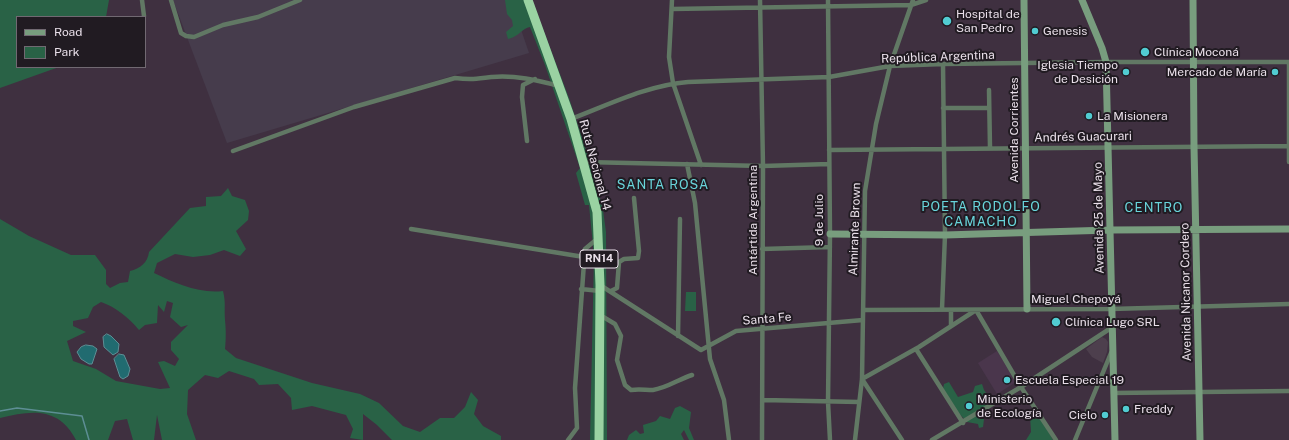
<!DOCTYPE html>
<meta charset="utf-8">
<style>
body{margin:0}
#map{position:relative;width:1289px;height:440px;overflow:hidden;background:#3f3040;font-family:"Public Sans",sans-serif}
canvas{display:block}
.legend{position:absolute;left:16px;top:16px;width:130px;height:52px;box-sizing:border-box;background:#211b22;border:1px solid #716972;margin:0;padding:5px 7px;list-style:none;font-size:12px;color:#e9dfe9}
.legend li{display:flex;align-items:center;gap:8px;height:20px}
.legend b{width:20px;border:1px solid #716972}
</style>
<div id="map">
<canvas width="1289" height="440"></canvas>
<ul class="legend">
<li><b style="height:5px;background:#789d7e"></b>Road</li>
<li><b style="height:11px;background:#296246"></b>Park</li>
</ul>
</div>
<script>
const c = document.querySelector('canvas').getContext('2d');
c.lineJoin = 'round';
function fill(path, color) {
  c.fillStyle = color;
  c.fill(path, 'evenodd');
}
function trace(path, color, width, dash) {
  c.strokeStyle = color;
  c.lineWidth = width;
  c.lineCap = dash ? 'butt' : 'round';
  c.setLineDash(dash || []);
  c.stroke(path);
}
function drawText(font, color, halo, rows, align = 'center') {
  c.font = font + ' "Public Sans",sans-serif';
  c.lineWidth = 4;
  c.setLineDash([]);
  c.textBaseline = 'middle';
  c.strokeStyle = halo;
  c.fillStyle = color;
  for (const [text, x, y, turn = 0] of rows) {
    c.save();
    c.translate(x, y);
    c.rotate((+turn || 0) * Math.PI / 180);
    c.textAlign = isNaN(turn) ? turn : align;
    if (halo) c.strokeText(text, 0, 0);
    c.fillText(text, 0, 0);
    c.restore();
  }
}
fill(new Path2D(`
 M 1102,337 L 1106,339 L 1108,342 L 1107,352 L 1103,363 L 1092,357 L 1086,349 Z`), '#4d3f4d');
fill(new Path2D(`
 M 173,0 L 511,0 L 529,53 L 227,143 Z`), '#463c4c');
fill(new Path2D(`
 M 997,351 L 1016,382 L 997,394 L 978,363 Z`), '#4a364c');
fill(new Path2D(`
 M 0,0 L 109,0 L 106,17 L 17,17 L 17,67 L 59,67 L 0,88 Z
 M 505,0 L 532,0 L 569,98 L 594,174 L 603,210 L 606,232 L 607,440 L 590,440 L 594,256 L 589,205 L 585,205 L 576,173 L 580,168 L 545,65 L 530,27 C 522,28 520,36 508,39 L 506,32 L 513,26 L 512,20 L 507,14 Z
 M 228,188 L 232,196 L 245,200 L 249,211 L 248,220 L 236,231 L 246,249 L 240,256 L 224,250 L 210,255 L 193,257 L 175,254 L 157,263 L 154,273 C 175,283 199,294 223,291 C 226,303 224,308 225,320 C 226,330 226,338 225,349 L 236,358 L 312,383 L 360,394 L 379,403 L 403,426 L 420,432 L 440,418 L 454,418 L 465,407 L 471,392 L 478,400 L 474,414 L 483,426 L 501,436 L 501,440 L 392,440 L 377,425 L 363,414 L 363,440 L 350,438 L 353,429 L 346,415 L 312,406 L 292,410 L 291,398 L 278,384 L 259,385 L 254,379 L 229,371 L 218,378 L 205,375 L 188,390 L 187,414 L 196,440 L 162,440 L 157,415 L 154,440 L 133,440 L 127,419 L 115,421 L 108,440 L 76,440 C 59,407 32,410 0,418 L 0,219 L 29,236 L 71,255 L 95,255 L 106,270 L 106,284 L 110,288 L 120,283 L 128,282 L 130,271 C 140,269 148,262 149,252 L 190,208 L 206,206 L 206,197 L 221,196 ZM 167,301 L 173,303 L 170,317 L 181,327 L 188,325 L 171,342 L 171,350 L 179,359 L 175,366 L 164,361 L 158,362 L 170,388 L 160,389 L 116,381 L 96,369 L 73,361 L 67,341 L 86,332 L 73,326 L 73,321 L 88,318 L 93,307 L 101,302 C 116,307 129,318 139,330 L 145,325 L 157,323 L 158,305 L 164,312 Z
 M 686,292 L 696,292 L 696,311 L 685,311 Z
 M 949,382 L 958,397 L 973,392 L 975,386 L 982,384 L 984,390 L 991,400 L 982,411 L 984,419 L 983,427 L 979,428 L 978,424 L 967,422 L 954,408 L 943,389 L 944,384 Z
 M 680,406 L 691,412 L 689,428 L 694,440 L 689,440 L 684,430 L 681,434 L 684,440 L 627,440 L 629,435 L 636,430 L 640,434 L 644,433 L 643,425 L 656,421 L 660,416 L 670,419 L 675,408 Z
 M 1030,416 L 1040,416 L 1053,440 L 1026,440 L 1031,432 Z`), '#296246');
const water = new Path2D(`
 M 107,334 L 111,336 L 119,344 L 118,352 L 113,355 L 104,347 L 103,337 Z
 M 86,345 L 93,346 L 97,349 L 92,364 L 89,364 L 81,359 L 77,352 L 81,347 Z
 M 119,354 L 124,355 L 130,369 L 128,376 L 123,379 L 120,377 L 114,359 Z`);
fill(water, '#216b70');
trace(water, '#5d8e94', 1);
trace(new Path2D(`
 M 0,411 L 17,408 L 82,416 L 89,440`), '#5d8e94', 1.5);
trace(new Path2D(`
 M 142,0 L 144,16
 M 171,0 L 181,33 L 186,36 L 194,37 L 223,25 L 258,17 L 300,0
 M 672,0 L 669,57 L 673,83 L 701,165
 M 760,0 L 763,166 L 762,440
 M 828,0 L 830,234 L 828,402 L 830,440
 M 672,9 L 911,5 L 926,0
 M 1289,62 L 1289,162
 M 989,90 L 990,148
 M 943,108 L 989,108
 M 571,119 C 608,105 648,85 688,82 L 829,77 L 890,66 L 943,64 L 1106,62 L 1289,62
 M 527,141 L 522,97 L 523,85 L 535,79
 M 829,150 L 1289,146
 M 233,151 L 354,107 L 455,78 C 470,80 477,79 492,77 C 515,75 537,80 559,86
 M 584,162 L 763,166 L 829,164
 M 687,164 L 695,203 L 710,359 L 724,400 L 729,440
 M 411,229 L 584,257
 M 762,249 L 830,247
 M 600,285 L 701,350 L 736,331 L 863,320
 M 581,289 L 600,291
 M 611,291 L 617,288 L 619,262 L 624,259 L 638,258 L 639,251 L 634,198
 M 942,309 L 945,235 L 943,64
 M 863,310 L 1111,309 L 1289,304
 M 951,310 L 951,326
 M 976,310 L 1021,387 L 1056,440
 M 600,315 L 615,324 L 621,336 L 617,360 L 625,385 L 631,390 C 639,389 645,390 653,390 C 667,388 679,379 692,375
 M 678,336 L 680,219
 M 916,349 L 963,423
 M 1113,393 L 1289,391
 M 763,400 L 859,402
 M 568,440 L 577,428 L 575,388 L 585,249 L 597,239
 M 855,440 L 862,379 L 865,191 L 876,124 L 890,66 L 913,0
 M 902,440 L 862,379 L 919,347 L 976,310
 M 932,440 L 1021,387 L 1111,328
 M 1075,440 L 1111,353`), '#617864', 4.5);
trace(new Path2D(`
 M 1024,0 L 1027,309
 M 1082,0 L 1102,48 L 1106,62 L 1115,440
 M 1193,0 L 1194,146 L 1200,440
 M 830,234 L 945,235 L 1110,230 L 1289,229`), '#789d7e', 7);
trace(new Path2D(`
 M 528,0 L 571,119 L 597,212 L 600,285 L 599,440`), '#9ad2a2', 9);
for (const [x, y, r, color] of [
 [947,21,5,"#51ccd2"],
 [1035,31,4,"#51ccd2"],
 [1145,52,5,"#51ccd2"],
 [1126,72,4,"#51ccd2"],
 [1275,72,4,"#51ccd2"],
 [1089,116,4,"#51ccd2"],
 [1056,322,5,"#51ccd2"],
 [1007,380,4,"#51ccd2"],
 [969,406,4,"#51ccd2"],
 [1126,409,4,"#51ccd2"],
 [1105,415,4,"#51ccd2"]
]) {
  const dot = new Path2D();
  dot.arc(x, y, r, 0, 2 * Math.PI);
  c.fillStyle = color;
  c.fill(dot);
  trace(dot, '#211b22', 1.5);
}
for (const [x, y, w] of [
 [599,259,38]
]) {
  const box = new Path2D();
  box.roundRect(x - w / 2, y - 9, w, 18, 3);
  c.fillStyle = '#211b22';
  c.fill(box);
  trace(box, '#e9dfe9', 1);
}
drawText('bold 11px', '#e9dfe9', null, [
 ["RN14",599,259]
]);
drawText('12px', '#e9dfe9', '#211b22', [
 ["Hospital de",956,14],
 ["San Pedro",956,28],
 ["Genesis",1043,31],
 ["Clínica Moconá",1154,52],
 ["Iglesia Tiempo",1118,65,"right"],
 ["de Desición",1118,79,"right"],
 ["Mercado de María",1267,72,"right"],
 ["La Misionera",1097,116],
 ["Clínica Lugo SRL",1065,322],
 ["Escuela Especial 19",1015,380],
 ["Ministerio",977,399],
 ["de Ecología",977,413],
 ["Freddy",1134,409],
 ["Cielo",1097,415,"right"]
], 'left');
drawText('12px', '#e9dfe9', '#211b22', [
 ["República Argentina",938,57,-2],
 ["Avenida Corrientes",1014,130,-90],
 ["Andrés Guacurari",1083,137,-1],
 ["Ruta Nacional 14",595,165,75],
 ["Avenida 25 de Mayo",1099,218,-91],
 ["Antártida Argentina",753,220,-90],
 ["9 de Julio",819,220,-90],
 ["Almirante Brown",855,229,-88],
 ["Avenida Nicanor Cordero",1186,292,-91],
 ["Miguel Chepoyá",1076,299],
 ["Santa Fe",767,319,-5]
]);
c.letterSpacing = '1px';
drawText('13px', '#69d5db', '#211b22', [
 ["SANTA ROSA",663,185],
 ["POETA RODOLFO",981,207],
 ["CAMACHO",981,222],
 ["CENTRO",1154,208]
]);
c.letterSpacing = '0px';
</script>
